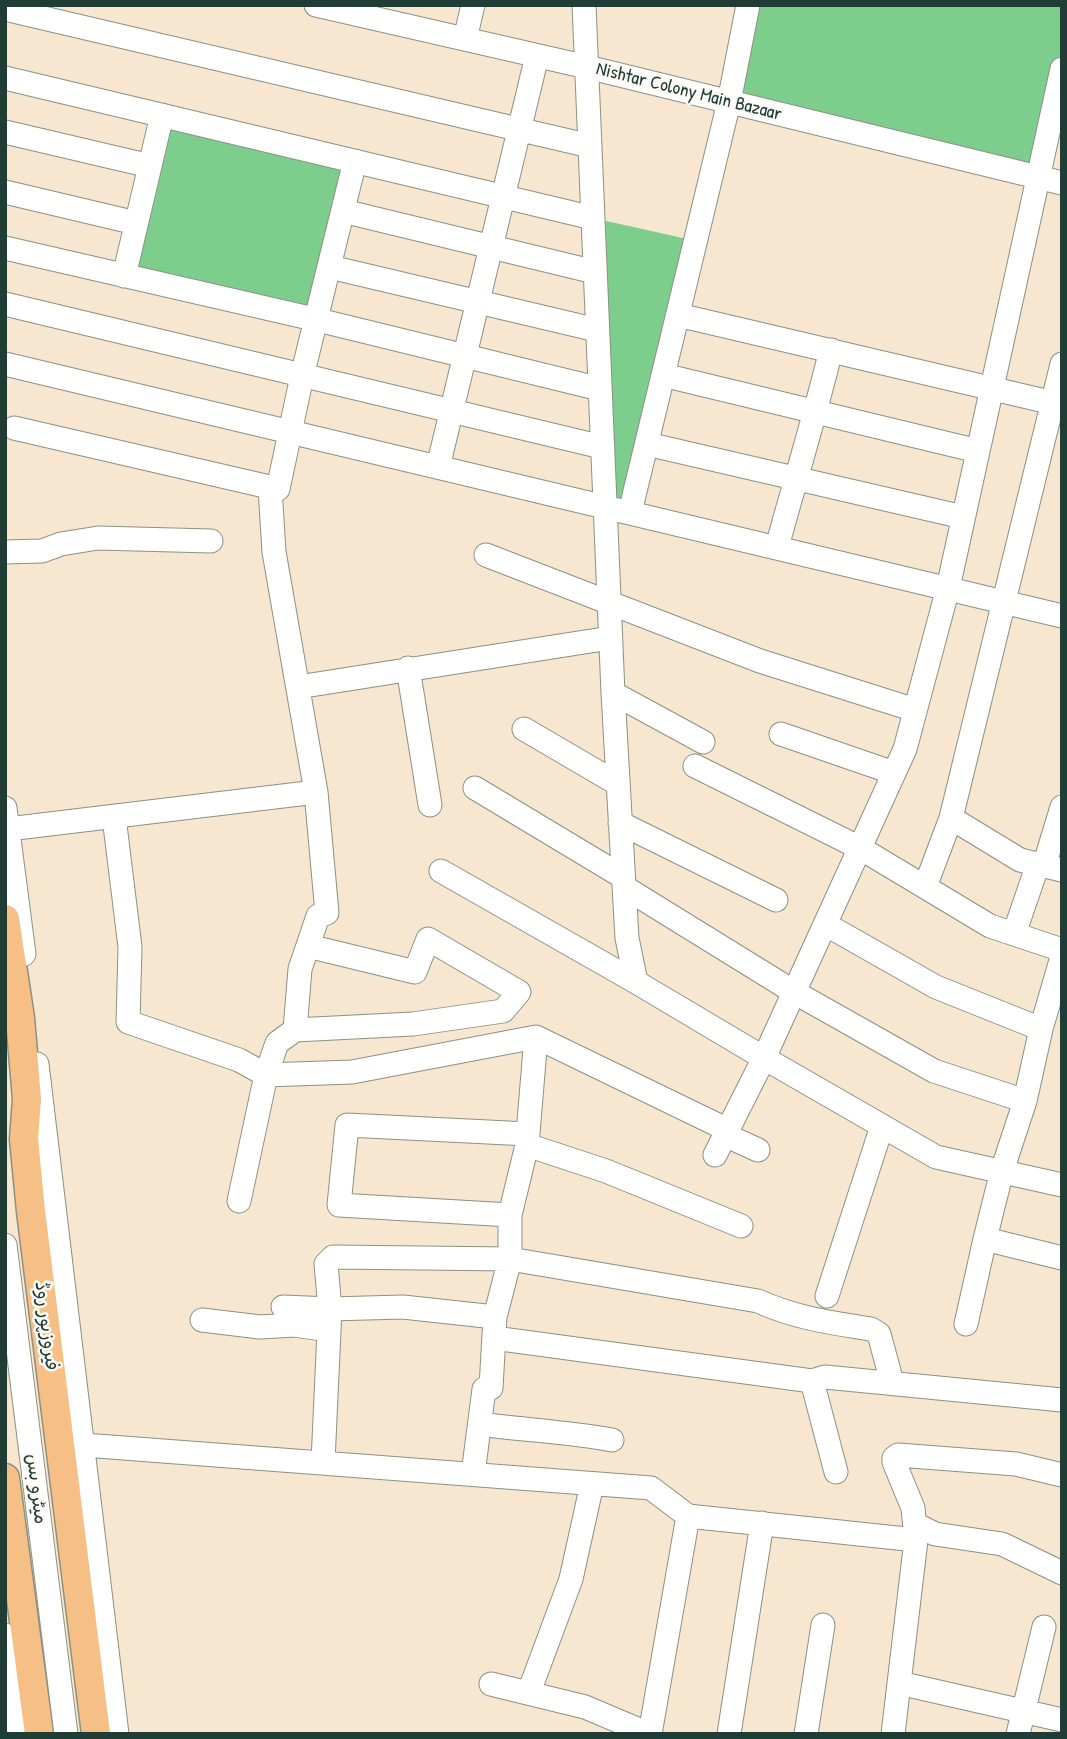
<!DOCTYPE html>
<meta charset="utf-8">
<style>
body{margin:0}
#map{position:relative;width:1067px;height:1739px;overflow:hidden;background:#f7e6d0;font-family:"Patrick Hand",sans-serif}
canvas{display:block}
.frame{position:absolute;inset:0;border:7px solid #1f3d34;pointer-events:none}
</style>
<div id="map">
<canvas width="1067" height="1739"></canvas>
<div class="frame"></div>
</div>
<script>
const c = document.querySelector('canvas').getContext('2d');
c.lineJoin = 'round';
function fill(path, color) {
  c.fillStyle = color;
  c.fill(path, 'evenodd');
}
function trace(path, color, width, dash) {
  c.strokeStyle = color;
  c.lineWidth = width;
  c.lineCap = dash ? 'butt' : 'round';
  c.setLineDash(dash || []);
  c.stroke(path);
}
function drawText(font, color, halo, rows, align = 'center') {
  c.font = font + ' "Patrick Hand","Playpen Sans Arabic",sans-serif';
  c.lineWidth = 5;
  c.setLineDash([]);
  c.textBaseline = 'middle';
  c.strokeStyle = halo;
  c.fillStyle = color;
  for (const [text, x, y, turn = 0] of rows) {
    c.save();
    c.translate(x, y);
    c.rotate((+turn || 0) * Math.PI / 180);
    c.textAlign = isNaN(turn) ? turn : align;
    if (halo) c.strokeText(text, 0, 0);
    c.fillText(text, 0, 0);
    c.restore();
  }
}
fill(new Path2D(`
 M 748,5 L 1062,5 L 1062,69 L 1038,178 L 729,102 Z
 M 162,115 L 355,161 L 318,320 L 124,276 Z
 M 593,218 L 696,241 L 630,512 L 604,505 Z`), '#7dcd8d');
const minor = new Path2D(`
 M 316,5 L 587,67 L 1062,183
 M 584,5 L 613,693 L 627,938 L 636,982
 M 5,9 L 590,146
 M 465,39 L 473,5
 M 1062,69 L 948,588 L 905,749 L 764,1058 L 936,1157 L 1062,1185
 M 5,78 L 593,218
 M 5,132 L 150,166
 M 5,192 L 136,223
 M 343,211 L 595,272
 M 5,248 L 318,320 L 600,389
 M 330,267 L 597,330
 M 124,276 L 162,115
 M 5,304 L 602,447
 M 678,315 L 1062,405
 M 5,364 L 1062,616
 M 663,375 L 978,451
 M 14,428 L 278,489 L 302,376 L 355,161
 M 647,444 L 963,517
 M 438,467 L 537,56
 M 630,512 L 729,102 L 748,5
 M 777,547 C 795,481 815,416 831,350
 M 5,552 L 42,551 L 61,544 L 98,538 L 211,541
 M 486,555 L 760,661 L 915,710
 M 408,668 L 430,805
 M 298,687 L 610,638
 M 613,693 L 703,742
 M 524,729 L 618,784
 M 781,734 L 894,773
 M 695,766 L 860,848 L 990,926 L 1062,950
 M 475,788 L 623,877
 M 5,808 L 24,954
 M 114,817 L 130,947 L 128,1022 L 239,1060 L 266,1075 L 352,1072 L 536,1037 L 728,1130
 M 951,818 L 1062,364
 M 620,823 L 776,900
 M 8,829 L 316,792
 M 1044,866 L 1062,807
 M 441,871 L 636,982 L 764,1058 L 715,1155
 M 624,887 L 794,992 L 934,1071 L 1025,1101 L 1002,1171 L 985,1239 L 1062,1258
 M 925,887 L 951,818 L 1020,860 L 1062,870
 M 825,924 L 936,987 L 1041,1029 L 1025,1101
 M 1014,934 L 1038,864
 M 1041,1029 L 1062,957
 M 295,1030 L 413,1024 L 503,1011 L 519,992 L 428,939 L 415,972 L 308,946
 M 37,1064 L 117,1734
 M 725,1135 L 758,1150
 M 527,1145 L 606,1171 L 741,1226
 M 239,1201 L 266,1075 L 277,1043 L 295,1030 L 300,969 L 318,916 L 327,913 L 316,792 L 274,552 L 270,488
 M 510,1215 L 339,1205 L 347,1125 L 528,1134
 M 5,1245 L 66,1734
 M 827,1296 L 882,1126
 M 283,1307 L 330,1309 L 403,1307 L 495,1317
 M 202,1320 L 260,1327 L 294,1325 L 329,1330
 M 966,1324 L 985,1239
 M 494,1338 L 812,1381 L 836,1472
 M 812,1381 L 825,1377 L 1062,1400
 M 480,1424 C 524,1430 569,1432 612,1440
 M 84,1445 L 651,1488 L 688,1516 L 916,1540
 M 323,1462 L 330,1309 L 326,1264 L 333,1257 L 510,1259 L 758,1301 C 795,1318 832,1323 871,1329 L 879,1334 L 892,1382
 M 473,1474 L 484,1389 L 491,1388 L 495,1317 L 510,1259 L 510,1215 L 527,1145 L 536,1037
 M 915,1524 L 935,1534 L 1002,1544 L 1062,1573
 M 5,1635 L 17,1734
 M 899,1683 L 1062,1720
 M 491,1684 L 585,1707 L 649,1734
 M 529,1692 L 571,1579 L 592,1484
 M 650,1734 L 688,1516
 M 729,1734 L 762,1523
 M 806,1734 L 823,1625
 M 893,1734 L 916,1540 L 913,1508 L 894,1462 L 894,1458 L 898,1455 L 1016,1464 L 1062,1475
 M 1018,1734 L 1044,1627`);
const major = new Path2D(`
 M 5,919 L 20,1018 L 27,1099 L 24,1139 L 31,1211 L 96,1734
 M 5,1478 L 39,1734`);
trace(minor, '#8b9282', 25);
trace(major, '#8b9282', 31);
trace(minor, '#fff', 23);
trace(major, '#f5bf86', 28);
drawText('19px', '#1f3d34', '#fdfcf7', [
 ["Nishtar Colony Main Bazaar",689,92,14],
 ["فیروزپور روڈ",46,1326,83],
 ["میٹرو بس",36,1489,83]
]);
</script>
